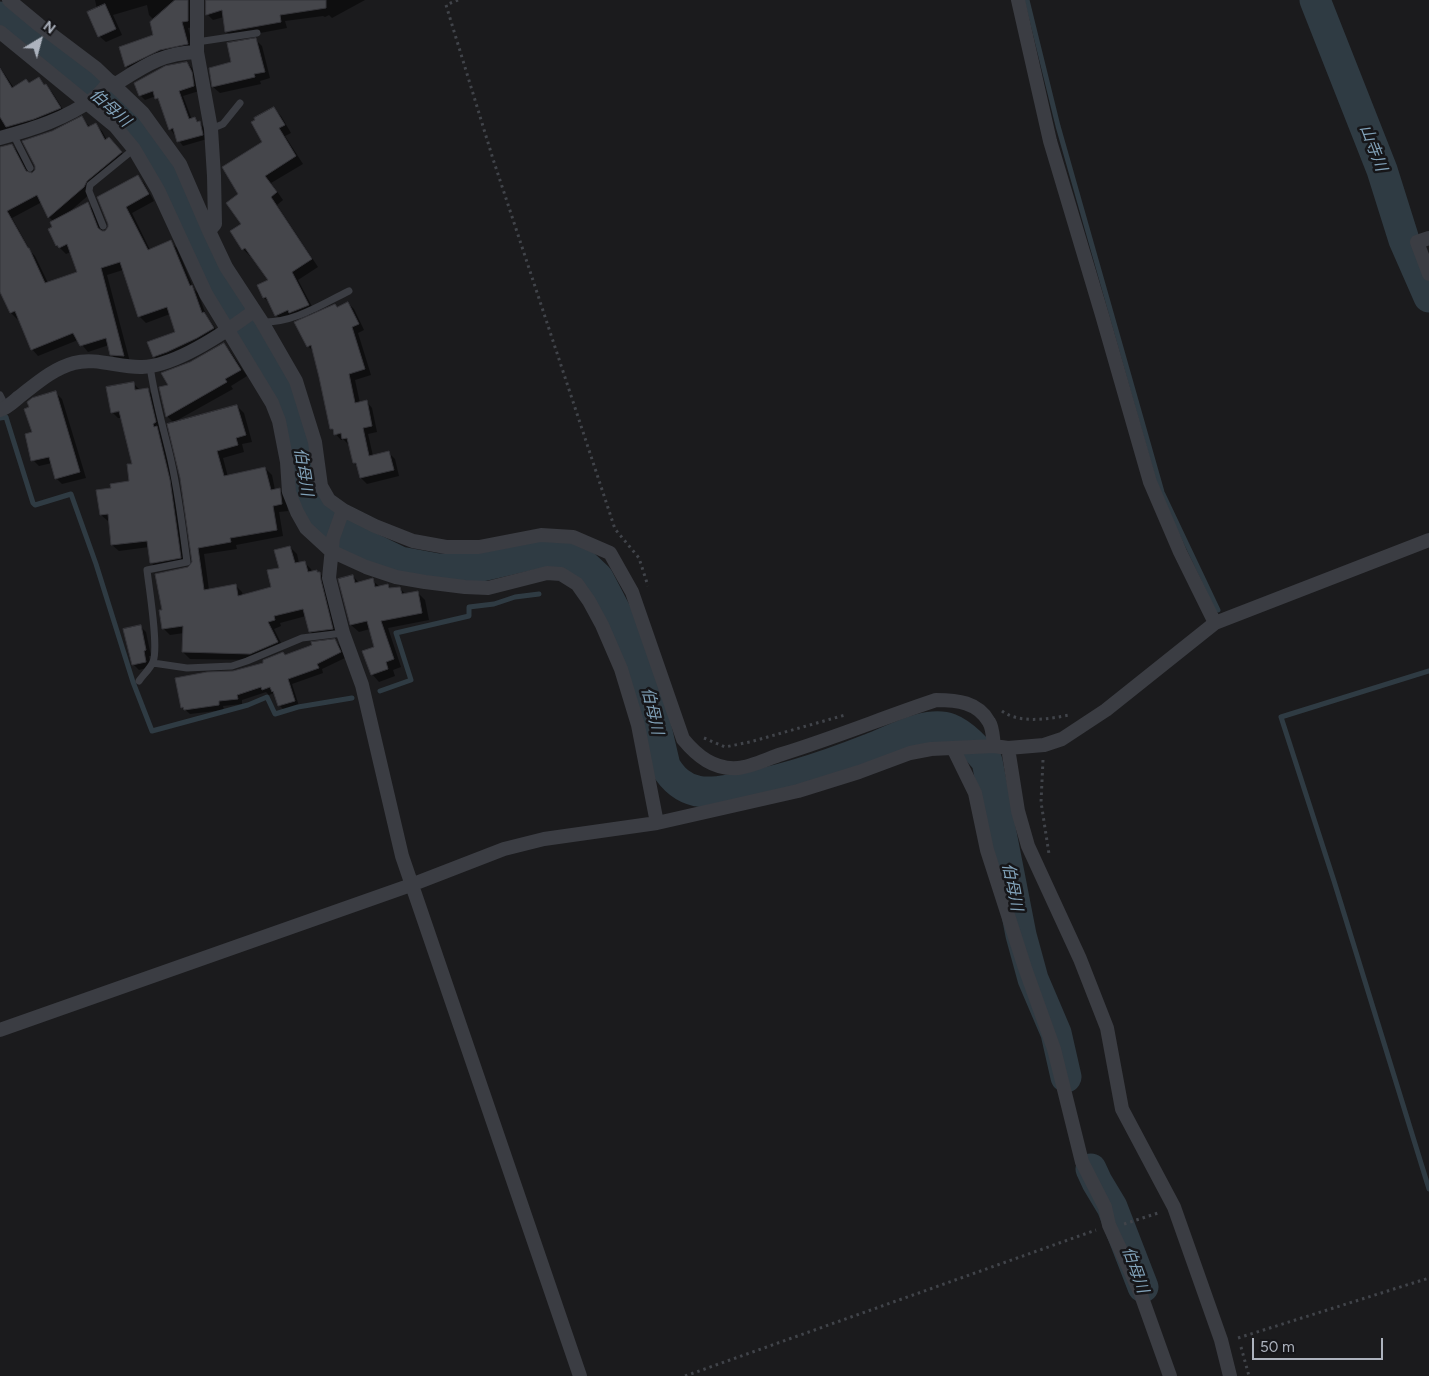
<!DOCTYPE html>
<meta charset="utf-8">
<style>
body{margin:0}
#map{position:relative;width:1429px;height:1376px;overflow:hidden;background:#1b1b1d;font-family:Figtree,sans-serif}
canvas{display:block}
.north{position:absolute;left:15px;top:15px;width:50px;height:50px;-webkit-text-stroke:4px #161619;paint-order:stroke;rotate:37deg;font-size:14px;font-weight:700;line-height:20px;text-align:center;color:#adb3be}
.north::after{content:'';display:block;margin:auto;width:18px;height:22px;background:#adb3be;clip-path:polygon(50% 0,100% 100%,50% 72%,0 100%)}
.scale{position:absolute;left:1252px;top:1338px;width:131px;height:22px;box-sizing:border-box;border:2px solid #adb3be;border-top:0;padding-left:6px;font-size:15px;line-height:18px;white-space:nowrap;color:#adb3be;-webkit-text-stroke:4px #161619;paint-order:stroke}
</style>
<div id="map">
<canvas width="1429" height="1376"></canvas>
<div class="north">N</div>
<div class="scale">50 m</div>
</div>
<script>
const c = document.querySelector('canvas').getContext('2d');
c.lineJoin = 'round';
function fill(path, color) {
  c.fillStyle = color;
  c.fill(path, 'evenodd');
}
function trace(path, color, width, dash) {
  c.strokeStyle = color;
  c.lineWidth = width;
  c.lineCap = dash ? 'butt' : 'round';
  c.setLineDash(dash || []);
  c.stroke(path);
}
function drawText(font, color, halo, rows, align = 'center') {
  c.font = font + ' Figtree,"Noto Sans JP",sans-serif';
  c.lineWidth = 5;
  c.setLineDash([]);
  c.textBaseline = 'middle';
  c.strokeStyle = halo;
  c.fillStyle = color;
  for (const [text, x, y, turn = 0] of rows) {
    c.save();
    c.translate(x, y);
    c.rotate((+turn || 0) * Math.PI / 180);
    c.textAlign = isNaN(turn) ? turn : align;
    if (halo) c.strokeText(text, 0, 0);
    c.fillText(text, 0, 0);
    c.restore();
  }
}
fill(new Path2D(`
 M 95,0 L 198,0 L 194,27 L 188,28 L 194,50 L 133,72 L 126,66 L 154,36 L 154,20 L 149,15 L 147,5 L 113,15 L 122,35 L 106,42 L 99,36 L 97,9 Z
 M 206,0 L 365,0 L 332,18 L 329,15 L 325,17 L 323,16 L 285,21 L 287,28 L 233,38 L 227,32 L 224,17 L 213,20 L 207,14 Z
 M 256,40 L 262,46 L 270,78 L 260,81 L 261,84 L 220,93 L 213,87 L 233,63 Z
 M 187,63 L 192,68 L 196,78 L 199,91 L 183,96 L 192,120 L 195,119 L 205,128 L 207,139 L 183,146 L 170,129 L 162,103 L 156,96 L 145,100 L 140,95 Z
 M 0,67 L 14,88 L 29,84 L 39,79 L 52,92 L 66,114 L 0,139 Z
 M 274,109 L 281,116 L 291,133 L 285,136 L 303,164 L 271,183 L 283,200 L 277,205 L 318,267 L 298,280 L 316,314 L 348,303 L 354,309 L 364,330 L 358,333 L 371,375 L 355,380 L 360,403 L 366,401 L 372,408 L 377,432 L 368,434 L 373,456 L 389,453 L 395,459 L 399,476 L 367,484 L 361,478 L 358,467 L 354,463 L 349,445 L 344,440 L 341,440 L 331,429 L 313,351 L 308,346 L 308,315 L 284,322 L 276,315 L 271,304 L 264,298 L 270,281 L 252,255 L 250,256 L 243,249 L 240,194 L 264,142 Z
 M 82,118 L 90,127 L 95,125 L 102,131 L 107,140 L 115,145 L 127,159 L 93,187 L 91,193 L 68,213 L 88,204 L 94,210 L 103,232 L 106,232 L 138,177 L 144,183 L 154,201 L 132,213 L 150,250 L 170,242 L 177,248 L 194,289 L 198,293 L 206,315 L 220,335 L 160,363 L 154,356 L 177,332 L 170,314 L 146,323 L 139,316 L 123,270 L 107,275 L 130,362 L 118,361 L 111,354 L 109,345 L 88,352 L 78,340 L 38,356 L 32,349 L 19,318 L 17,319 L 11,313 L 0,289 L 0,147 L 12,145 L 18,152 L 30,174 L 34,174 L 53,132 ZM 42,202 L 49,217 L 54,222 L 57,245 L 66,254 L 71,252 L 78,273 L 48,283 L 35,256 L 31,252 L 12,218 Z
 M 224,344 L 230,351 L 247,376 L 231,386 L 233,389 L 174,422 L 237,406 L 244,413 L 252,442 L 242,444 L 244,452 L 223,458 L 228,477 L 265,468 L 272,475 L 275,490 L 279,490 L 286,496 L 288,511 L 279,512 L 283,536 L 236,545 L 237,549 L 204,554 L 209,590 L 235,585 L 242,592 L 243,596 L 272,588 L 290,547 L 297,554 L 299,563 L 304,562 L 311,569 L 312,572 L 317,571 L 327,580 L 339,635 L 317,638 L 310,631 L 306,616 L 280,623 L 281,626 L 274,629 L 284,649 L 258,660 L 190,659 L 183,652 L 184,633 L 170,635 L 163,628 L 164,611 L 194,562 L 174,423 L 167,416 L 170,386 L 190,363 Z
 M 133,383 L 140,390 L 148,390 L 154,396 L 162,429 L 159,430 L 163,434 L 176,487 L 187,564 L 158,569 L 151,563 L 149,547 L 119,551 L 112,545 L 110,521 L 108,521 L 101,515 L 113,489 L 130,482 L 133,465 L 122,418 L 118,418 L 112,412 ZM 115,411 L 125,411 L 115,413 Z
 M 56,393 L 62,399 L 86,478 L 62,484 L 56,478 L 52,463 L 39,466 L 33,460 L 33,433 Z
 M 353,576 L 359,583 L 372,580 L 380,587 L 388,585 L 392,589 L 400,588 L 406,595 L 417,592 L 425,600 L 429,620 L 388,628 L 401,667 L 393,670 L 395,676 L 379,682 L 372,674 L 376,648 L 370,629 L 359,632 L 351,625 L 340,580 Z
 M 140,626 L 146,632 L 151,656 L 149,656 L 151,667 L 139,670 L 133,664 Z
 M 335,641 L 340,646 L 345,658 L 322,669 L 323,673 L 292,684 L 299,706 L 285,711 L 280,706 L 274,693 L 269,695 L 266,692 L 242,700 L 242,704 L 223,706 L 224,710 L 190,714 L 182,707 L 233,673 Z`), '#0007');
trace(new Path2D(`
 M 1027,0 L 1058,126 L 1162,492 L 1218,610
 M 0,418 L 6,417 L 33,503 L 35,505 L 71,494 L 96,564 L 133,682 L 152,731 L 248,705 L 267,697 L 275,714 L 298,707 L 352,698
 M 1429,671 L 1281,717 L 1334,881 L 1429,1189
 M 380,691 L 411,680 L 396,633 L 469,616 L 469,607 L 494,604 L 515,597 L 539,594`), '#2f3b43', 5);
trace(new Path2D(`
 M 1315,0 L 1382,170 L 1404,240 L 1429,297
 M 0,17 L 81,81 L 151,145 L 225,296 L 264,354 L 287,395 L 297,432 L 304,494 L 310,507 L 319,518 L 328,525 L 363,544 L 400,562 L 438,569 L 463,569 L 482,566 L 547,551 L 565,554 L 580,561 L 598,578 L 623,626 L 645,680 L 665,766 C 673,779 682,788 697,791 C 710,794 722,791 735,789 C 781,782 827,766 870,749 C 892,741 927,720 950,729 C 963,734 979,751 987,761 L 1021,935 L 1033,979 L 1056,1033 L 1066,1077
 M 1091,1169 L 1097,1182 L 1112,1207 L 1143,1287`), '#2f3b43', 31);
const building = new Path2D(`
 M 175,0 L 188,0 L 188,21 L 182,22 L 188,44 L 160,50 L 125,67 L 119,47 L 153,35 L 150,22 Z
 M 206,0 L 326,0 L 326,8 L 280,15 L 281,22 L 225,32 L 222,10 L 206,15 Z
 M 105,4 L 116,29 L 98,37 L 87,12 Z
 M 256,38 L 265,72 L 254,74 L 255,77 L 212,87 L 209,68 L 231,62 L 227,43 Z
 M 187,62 L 192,72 L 194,86 L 179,91 L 189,119 L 195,117 L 197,122 L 200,121 L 203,135 L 177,142 L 173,128 L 169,130 L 158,98 L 155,99 L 153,91 L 139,96 L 134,83 L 165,66 Z
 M 0,68 L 12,88 L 26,79 L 29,83 L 39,77 L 44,85 L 46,84 L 61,108 L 34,119 L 6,127 L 0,117 Z
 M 274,107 L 285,125 L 279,128 L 296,156 L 265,176 L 277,192 L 271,197 L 312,259 L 292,272 L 309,305 L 289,313 L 288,310 L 275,316 L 266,297 L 263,298 L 257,285 L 268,280 L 245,248 L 242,250 L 230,231 L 241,224 L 226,203 L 238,194 L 222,167 L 262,142 L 251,122 L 255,120 L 254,118 Z
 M 82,116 L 88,127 L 96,123 L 105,140 L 109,137 L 122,152 L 87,181 L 84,187 L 48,218 L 37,195 L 7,211 L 28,248 L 29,248 L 45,283 L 77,272 L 67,244 L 59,248 L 57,245 L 56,246 L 48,229 L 52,227 L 50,222 L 88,202 L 98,228 L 102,231 L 105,231 L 108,227 L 108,224 L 97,197 L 138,175 L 149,194 L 126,207 L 148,250 L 171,240 L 190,286 L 192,285 L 202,313 L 204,312 L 214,328 L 197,338 L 167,352 L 153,357 L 147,342 L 175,332 L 167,307 L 138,317 L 120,262 L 101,268 L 124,356 L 110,355 L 106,338 L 80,346 L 73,333 L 31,350 L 15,311 L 10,313 L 0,292 L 0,147 L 12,144 L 26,171 L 32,173 L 35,170 L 35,166 L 22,141 L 52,131 Z
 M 348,302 L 359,324 L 352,327 L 365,369 L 349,374 L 355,403 L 367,400 L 372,426 L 363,428 L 369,456 L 389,451 L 394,470 L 360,478 L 356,463 L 353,463 L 347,438 L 342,439 L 341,433 L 334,435 L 333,429 L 330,429 L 319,377 L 311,345 L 307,347 L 294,322 L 335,304 L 337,307 Z
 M 224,343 L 241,370 L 225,379 L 227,382 L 166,417 L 159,387 L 168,385 L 161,373 L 190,362 Z
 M 134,382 L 135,390 L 148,388 L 156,422 L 153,424 L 154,427 L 157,426 L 170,480 L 181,558 L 153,563 L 150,563 L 147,541 L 111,545 L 108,514 L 100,515 L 96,490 L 111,488 L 110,484 L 129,481 L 127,464 L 132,464 L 119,411 L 111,413 L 106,387 Z
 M 56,391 L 80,472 L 55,479 L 49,457 L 31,461 L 25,434 L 32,432 L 24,409 L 29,407 L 27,402 L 32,398 Z
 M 237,405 L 246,435 L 236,438 L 238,445 L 217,451 L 224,476 L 265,467 L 271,490 L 280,488 L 282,504 L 273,506 L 277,530 L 230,538 L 231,542 L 198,548 L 204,590 L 236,584 L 238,596 L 271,587 L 267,570 L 279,568 L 274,550 L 290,546 L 295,563 L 305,561 L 308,572 L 317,570 L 317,572 L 320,572 L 321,580 L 333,629 L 309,632 L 303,609 L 274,616 L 275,620 L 268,622 L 278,642 L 250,654 L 182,652 L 183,626 L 162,629 L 159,610 L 162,610 L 155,574 L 188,567 L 192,562 L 180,478 L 167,424 Z
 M 353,575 L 355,583 L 373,578 L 375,587 L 388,584 L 389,588 L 400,587 L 402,594 L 418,591 L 422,613 L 381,621 L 394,659 L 386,662 L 388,669 L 371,675 L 362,651 L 374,647 L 367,621 L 350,625 L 338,579 Z
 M 141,625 L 146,650 L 144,651 L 146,662 L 132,665 L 123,629 Z
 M 335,639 L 341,652 L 317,664 L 319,668 L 288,679 L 295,701 L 278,706 L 273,691 L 272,692 L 270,687 L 262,690 L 261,687 L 237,695 L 238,699 L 219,701 L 219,705 L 184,710 L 183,707 L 181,708 L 175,678 L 207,672 L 233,671 L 263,663 L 263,660 L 283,652 L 285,655 L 312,645 L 311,642 Z`);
fill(building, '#45464b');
trace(building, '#35353a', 1);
trace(new Path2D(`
 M 458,0 L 446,5 L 493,159 L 615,529 L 639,558 L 648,586
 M 1002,711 C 1019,724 1049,719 1069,715
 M 704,738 L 725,747 L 750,742 L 845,715
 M 1043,760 L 1041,802 L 1049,854
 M 1124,1224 L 1161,1212
 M 1238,1338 L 1429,1278
 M 1241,1347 L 1249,1376
 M 685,1376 L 1096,1230`), '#41444a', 3, [2.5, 4]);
trace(new Path2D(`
 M 197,42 L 257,33
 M 211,129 L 223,124 L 240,103
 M 13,134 L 30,168
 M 103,226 L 89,191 L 90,185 L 134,149
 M 263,322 C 294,323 322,304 349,291
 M 0,395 L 6,407
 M 153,663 L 187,668 L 232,666 L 247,661 L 302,638 L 343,633
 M 139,681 C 143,675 150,669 153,662 C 159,647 149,588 147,570 L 187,562 C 182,525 178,488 169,452 C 162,423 154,396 150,366`), '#3b3d43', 7);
trace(new Path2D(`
 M 9,0 L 39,25 L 96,68 L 143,113 L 180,164 L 209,231 L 226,267 L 262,322 L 296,381 L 315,442 L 321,486 L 329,500 L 343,510 L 375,526 L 413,541 L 446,547 L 479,547 L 541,535 L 573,537 L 610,553 L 632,592 L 683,739 C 697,756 714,770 738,768 C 751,767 769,758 782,754 C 834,738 885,717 936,700 C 957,700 978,702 989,722 C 993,728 993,739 994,746
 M 197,0 L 197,52 L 211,129 L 214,176 L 215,224 L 209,231
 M 1018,0 L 1050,141 L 1102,315 L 1150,482 L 1180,552 L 1215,623
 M 0,32 L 115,126 L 134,149 L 158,190 L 206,294 L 272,403 L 279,421 L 287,462 L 289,492 L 297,512 L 306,528 L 331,551 L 366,567 L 396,577 L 425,582 L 465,587 L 488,588 L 547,573 L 561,574 L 577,584 L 589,601 L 602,625 L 621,669 L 638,725 L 657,823
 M 114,85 C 143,67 161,53 197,52
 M 0,138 C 33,129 66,119 94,98 C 100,94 105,87 110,81
 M 1429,238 L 1417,242 L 1429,274
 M 0,410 C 7,408 13,402 19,397 C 36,384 52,369 74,363 C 96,357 120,368 142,367 C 177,366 227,331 254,311
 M 343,510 L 333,538 L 329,578 L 343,633 L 362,685 L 402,856 L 580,1376
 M 953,748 L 975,793 L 987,850 L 1025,968 L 1054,1049 L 1082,1162 L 1105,1207 L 1109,1225 L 1140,1292 L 1170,1376
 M 1008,748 L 1018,811 L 1028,846 L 1080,959 L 1107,1028 L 1122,1109 L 1174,1207 L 1221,1340 L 1230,1376
 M 0,1030 L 411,885 L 504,849 L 544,839 L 657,823 L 798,791 L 859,772 L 910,753 L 931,749 L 994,746 L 1008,748 L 1044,745 L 1062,739 L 1106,710 L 1215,623 L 1429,540`), '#3b3d43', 14);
drawText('italic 16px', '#82a3ba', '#161619', [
 ["伯母川",110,108,42],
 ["山寺川",1373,148,69],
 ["伯母川",303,472,81],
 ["伯母川",652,711,77],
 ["伯母川",1012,887,79],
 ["伯母川",1135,1270,70]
]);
</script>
